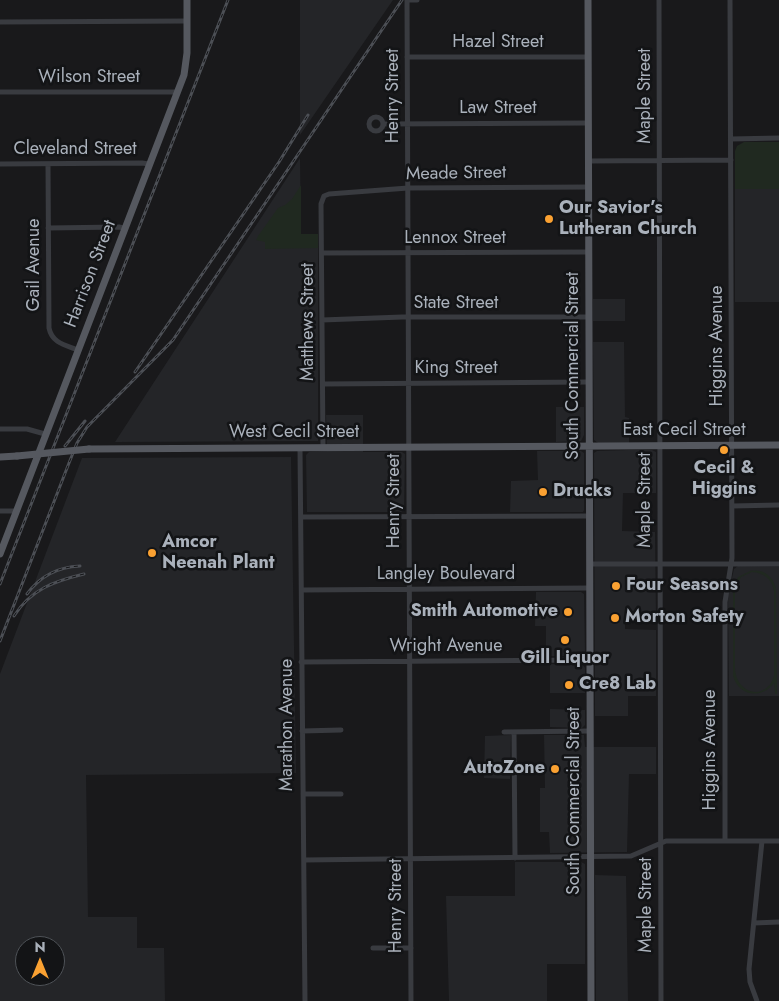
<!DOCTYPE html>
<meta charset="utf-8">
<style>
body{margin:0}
#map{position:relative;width:779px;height:1001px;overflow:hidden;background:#19191b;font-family:Jost,sans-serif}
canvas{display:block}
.north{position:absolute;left:15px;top:936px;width:50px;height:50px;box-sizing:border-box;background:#131416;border:1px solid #4f5358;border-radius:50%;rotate:0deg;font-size:14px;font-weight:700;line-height:20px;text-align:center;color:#aab1bb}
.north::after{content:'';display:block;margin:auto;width:18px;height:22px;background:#faa132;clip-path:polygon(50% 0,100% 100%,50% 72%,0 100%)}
</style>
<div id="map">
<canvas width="779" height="1001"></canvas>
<div class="north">N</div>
</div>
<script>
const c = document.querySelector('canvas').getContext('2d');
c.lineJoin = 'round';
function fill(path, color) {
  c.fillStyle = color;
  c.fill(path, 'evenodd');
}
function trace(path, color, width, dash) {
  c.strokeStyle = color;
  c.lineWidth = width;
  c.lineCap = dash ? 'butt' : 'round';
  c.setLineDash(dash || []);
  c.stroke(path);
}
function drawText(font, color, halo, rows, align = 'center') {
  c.font = font + ' Jost,sans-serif';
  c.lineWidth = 5;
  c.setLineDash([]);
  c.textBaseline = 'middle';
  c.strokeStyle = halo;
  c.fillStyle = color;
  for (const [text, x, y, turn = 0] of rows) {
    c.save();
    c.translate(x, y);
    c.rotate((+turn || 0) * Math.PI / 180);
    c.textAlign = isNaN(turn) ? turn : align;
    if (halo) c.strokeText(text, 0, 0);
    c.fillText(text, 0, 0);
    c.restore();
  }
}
fill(new Path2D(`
 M 300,0 L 393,0 L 300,135 Z
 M 300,158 L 301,234 L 318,234 L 318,441 L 115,442 Z
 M 735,189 L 779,189 L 779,302 L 735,302 Z
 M 593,299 L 625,299 L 625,321 L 593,321 Z
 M 593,342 L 624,342 L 625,417 L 629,418 L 629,443 L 598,443 L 594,440 Z
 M 556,407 L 584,407 L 584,435 L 581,441 L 556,442 Z
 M 326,415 L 363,415 L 363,452 L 402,452 L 405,454 L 404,512 L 307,512 L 306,455 L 309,452 L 327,451 Z
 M 628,450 L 652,450 L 656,452 L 656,493 L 623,493 L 622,531 L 655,532 L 656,618 L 625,618 L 625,629 L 656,630 L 656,696 L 628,696 L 628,716 L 595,716 L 594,453 L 597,451 Z
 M 537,451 L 581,451 L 584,453 L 584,510 L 583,512 L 510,512 L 511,481 L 538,480 Z
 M 291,457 L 296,773 L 86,775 L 88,917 L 137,917 L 137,948 L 164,948 L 165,1001 L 0,1001 L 0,674 L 82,458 ZM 25,946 L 55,946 L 55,976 L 25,976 Z
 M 738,566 L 779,567 L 779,696 L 729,696 L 728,595 L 734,569 Z
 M 536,592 L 581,592 L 584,594 L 585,653 L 584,655 L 578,656 L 546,656 L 546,626 L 535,626 Z
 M 550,664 L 583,665 L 585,668 L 585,693 L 550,693 Z
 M 550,709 L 585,710 L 585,725 L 582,728 L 550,727 Z
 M 511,735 L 510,779 L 484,778 L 485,736 Z
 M 544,735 L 584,735 L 585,747 L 656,747 L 656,774 L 629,774 L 627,852 L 550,853 L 549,832 L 540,832 L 540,788 L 545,788 Z
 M 515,862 L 581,862 L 585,864 L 585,964 L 547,964 L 547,1001 L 449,1001 L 446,896 L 515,896 Z
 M 595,875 L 626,876 L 628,1001 L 596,1001 Z`), '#242528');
fill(new Path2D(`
 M 744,142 L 779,142 L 779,189 L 735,189 L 735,151 L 737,146 Z
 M 301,185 L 301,234 L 318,234 L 318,248 L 265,249 L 265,242 L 256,240 L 258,236 L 278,208 L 285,205 L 292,199 Z
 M 750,571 C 763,569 772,575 776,588 L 777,694 L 775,694 L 774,683 C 762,699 739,697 733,676 L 733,588 L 738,577 ZM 752,572 C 764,573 772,579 774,591 L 774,676 C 766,702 736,694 735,668 L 735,588 L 741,577 Z`), '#202920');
trace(new Path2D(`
 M 407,0 L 411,1001
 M 407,0 L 417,0
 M 659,0 L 661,1001
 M 0,22 L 187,21
 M 407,57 L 588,57
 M 0,92 L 177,92
 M369 124a7 7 0 1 1 14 0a7 7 0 1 1-14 0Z
 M 383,124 L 588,123
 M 731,139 L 779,138
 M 588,161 L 731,160
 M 0,164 L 142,163 L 149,164
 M 48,164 L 49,328 C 52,343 65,345 78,350
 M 48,228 L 119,227 L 124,228
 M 322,253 L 589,252
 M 322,320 L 402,317 L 589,317
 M 323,384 L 589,382
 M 0,429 L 27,429 L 45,434
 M 300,448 L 305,1001
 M 323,448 L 321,204 L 324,196 L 329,194 L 408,188 L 589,187
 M 732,506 L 779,505
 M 0,511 L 16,511
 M 301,517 L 589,516
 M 590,564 L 779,564
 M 302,590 L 590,588
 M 301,662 L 590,660
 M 302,731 L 341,730
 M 504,732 L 590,731
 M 514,732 L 515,858
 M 303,794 L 341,794
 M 725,841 L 725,602 L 732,558 L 730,0
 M 304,860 L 631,856 L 666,841 L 779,841
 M 754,923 L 779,922
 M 373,948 L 411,948
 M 757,1001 L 750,982 L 749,969 L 762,841`), '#393b40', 5);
trace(new Path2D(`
 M 588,0 L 591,1001
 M 89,449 L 779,445
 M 0,457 L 17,456
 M 0,554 L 184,75 L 187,53 L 187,0`), '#55585f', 7);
const rail = new Path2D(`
 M 135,372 L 279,162 L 308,115
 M 65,446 L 85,421
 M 0,584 L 228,0
 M 27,594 C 40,576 58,567 80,566
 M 14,616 C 31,589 55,581 84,574
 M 0,641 L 69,463 L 77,443 L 87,427 L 173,340 L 402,0`);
trace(rail, '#4c4f55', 3);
trace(rail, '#131416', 1, [4]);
trace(new Path2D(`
 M 17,456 L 89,449`), '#55585f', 7);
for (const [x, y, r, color] of [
 [549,219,5,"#faa132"],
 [724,450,5,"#faa132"],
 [543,492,5,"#faa132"],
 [152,553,5,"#faa132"],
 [616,586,5,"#faa132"],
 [568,612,5,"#faa132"],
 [615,618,5,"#faa132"],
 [565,640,5,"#faa132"],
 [569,685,5,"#faa132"],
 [555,769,5,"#faa132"]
]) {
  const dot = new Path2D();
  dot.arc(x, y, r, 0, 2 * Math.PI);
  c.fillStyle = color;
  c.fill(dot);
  trace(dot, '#131416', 2);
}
drawText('18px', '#aab1bb', '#131416', [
 ["Hazel Street",498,43],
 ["Wilson Street",89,78],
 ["Henry Street",394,96,-90],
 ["Maple Street",646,96,-90],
 ["Law Street",498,109],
 ["Cleveland Street",75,150],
 ["Meade Street",456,174,-1],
 ["Lennox Street",455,239],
 ["Gail Avenue",35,265,-90],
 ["Harrison Street",91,274,-69],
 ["State Street",456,304],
 ["Matthews Street",309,322,-90],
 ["Higgins Avenue",718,346,-90],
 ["South Commercial Street",574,366,-90],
 ["King Street",456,369],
 ["East Cecil Street",684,431],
 ["West Cecil Street",294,433],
 ["Maple Street",646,500,-90],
 ["Henry Street",395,501,-90],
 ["Langley Boulevard",446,575],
 ["Wright Avenue",446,647],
 ["Marathon Avenue",288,725,-90],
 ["Higgins Avenue",711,750,-90],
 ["South Commercial Street",575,801,-90],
 ["Maple Street",647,905,-90],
 ["Henry Street",397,906,-90]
]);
drawText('bold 18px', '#aab1bb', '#131416', [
 ["Our Savior’s",559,209],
 ["Lutheran Church",559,230],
 ["Cecil &",724,469,"center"],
 ["Higgins",724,490,"center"],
 ["Drucks",553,492],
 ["Amcor",162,543],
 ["Neenah Plant",162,564],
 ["Four Seasons",626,586],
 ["Smith Automotive",558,612,"right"],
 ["Morton Safety",625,618],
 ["Gill Liquor",565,659,"center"],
 ["Cre8 Lab",579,685],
 ["AutoZone",545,769,"right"]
], 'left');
</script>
